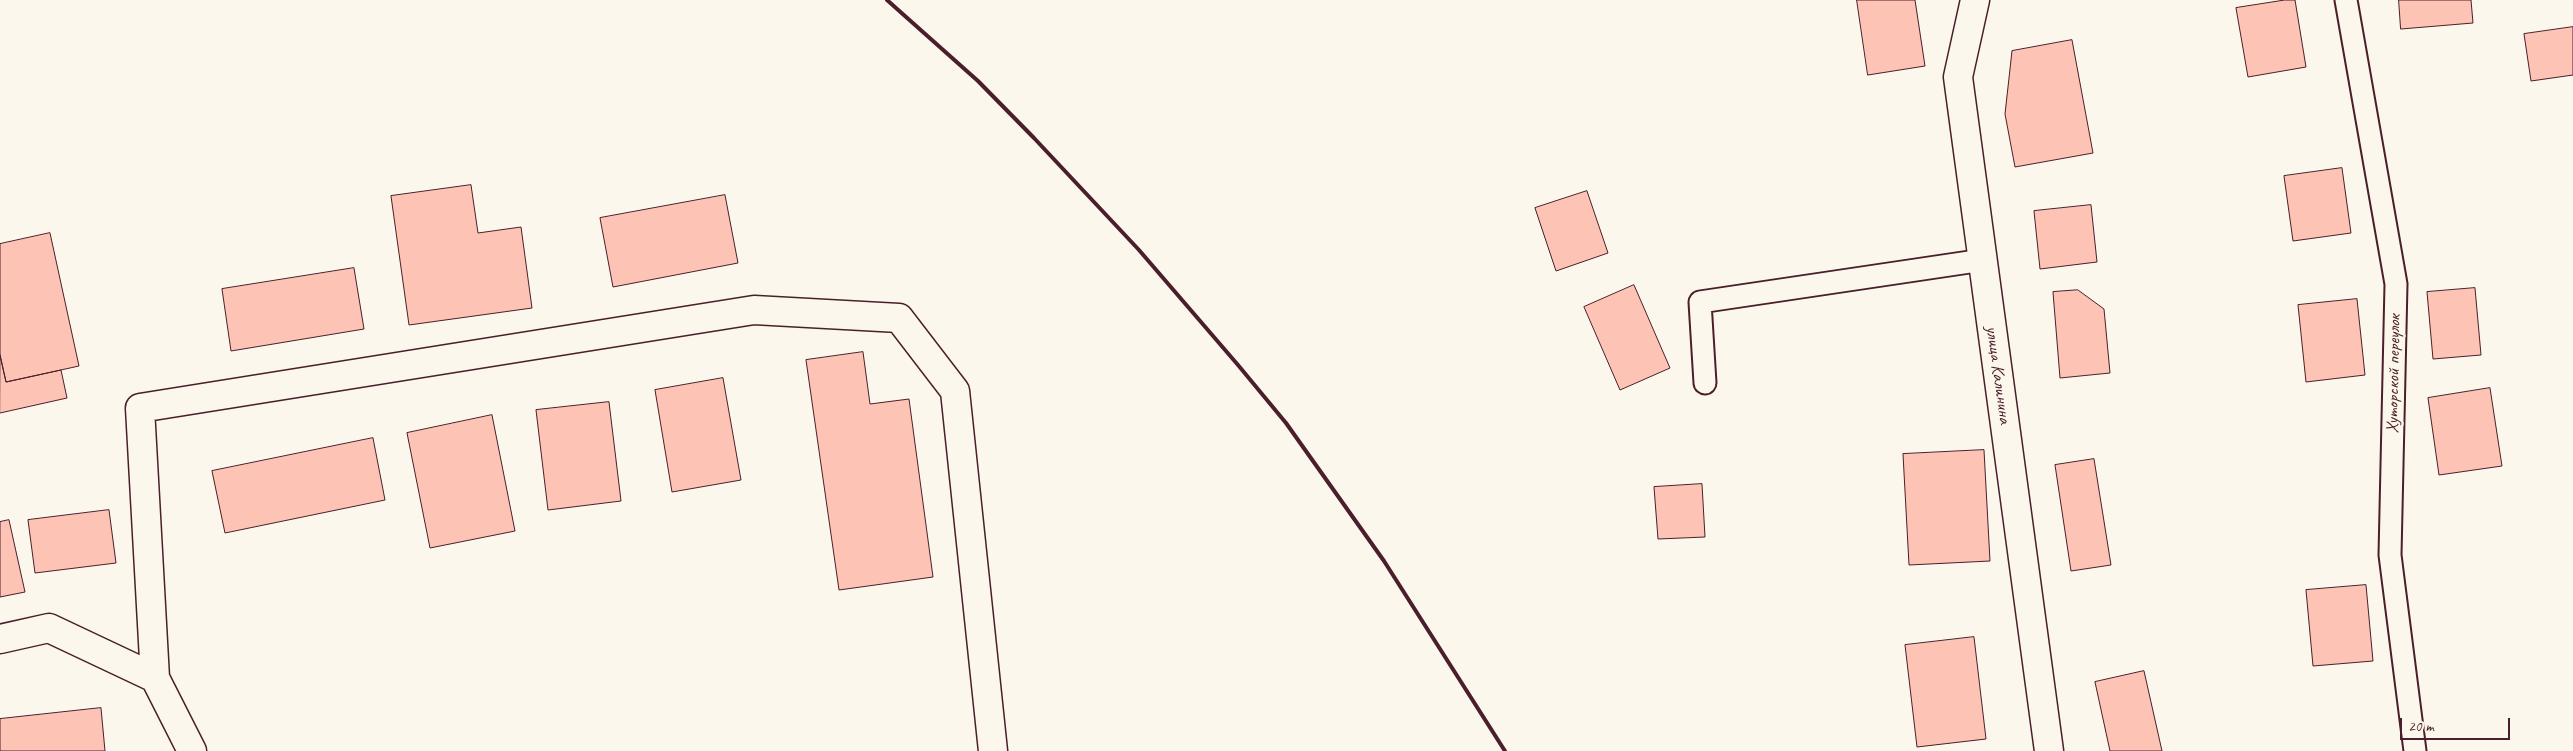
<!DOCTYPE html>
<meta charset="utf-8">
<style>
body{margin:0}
#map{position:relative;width:2573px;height:751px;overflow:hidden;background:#fbf7ec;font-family:Caveat,sans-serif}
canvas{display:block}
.scale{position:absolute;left:2400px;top:718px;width:110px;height:22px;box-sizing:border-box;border:2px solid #4a1f2b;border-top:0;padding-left:6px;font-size:15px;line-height:18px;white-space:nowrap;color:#4a1f2b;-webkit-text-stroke:4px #fbf7ec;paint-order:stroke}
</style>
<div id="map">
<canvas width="2573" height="751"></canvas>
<div class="scale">20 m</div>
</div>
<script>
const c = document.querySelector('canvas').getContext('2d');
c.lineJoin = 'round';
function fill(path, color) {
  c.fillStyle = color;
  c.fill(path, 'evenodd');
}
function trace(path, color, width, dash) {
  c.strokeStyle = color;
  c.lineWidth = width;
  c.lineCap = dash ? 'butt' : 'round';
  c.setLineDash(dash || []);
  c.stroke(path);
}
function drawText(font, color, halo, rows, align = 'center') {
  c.font = font + ' Caveat,sans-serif';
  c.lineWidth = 4.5;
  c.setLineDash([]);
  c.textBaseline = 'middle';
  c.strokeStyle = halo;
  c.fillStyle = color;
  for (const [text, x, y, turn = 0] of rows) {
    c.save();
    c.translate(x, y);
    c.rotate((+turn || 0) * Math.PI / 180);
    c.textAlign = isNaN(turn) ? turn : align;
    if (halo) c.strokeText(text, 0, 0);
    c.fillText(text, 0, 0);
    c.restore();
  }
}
const building = new Path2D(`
 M 1857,0 L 1915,0 L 1925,66 L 1868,75 Z
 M 2285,0 L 2295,0 L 2306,67 L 2248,77 L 2236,8 Z
 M 2399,0 L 2471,0 L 2473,23 L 2401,29 Z
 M 2573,27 L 2573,75 L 2531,81 L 2524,34 Z
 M 2072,40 L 2093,153 L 2015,167 L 2005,114 L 2012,51 Z
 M 2342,168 L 2351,233 L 2293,241 L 2284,176 Z
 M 471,185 L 478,233 L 521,227 L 532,308 L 409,325 L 391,196 Z
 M 1587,191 L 1608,253 L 1556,271 L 1535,208 Z
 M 725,195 L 738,263 L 613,287 L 600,218 Z
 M 2091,205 L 2097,262 L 2040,269 L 2034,211 Z
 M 50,233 L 79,366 L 6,382 L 0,355 L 0,244 Z
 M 354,268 L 364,329 L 231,351 L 222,289 Z
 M 1634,285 L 1670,368 L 1620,390 L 1584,307 Z
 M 2475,288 L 2481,355 L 2433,359 L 2427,292 Z
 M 2078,290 L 2104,309 L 2110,373 L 2060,378 L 2053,292 Z
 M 2357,299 L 2365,375 L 2306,382 L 2298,305 Z
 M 863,352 L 870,404 L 909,399 L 933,577 L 839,590 L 806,360 Z
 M 0,355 L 6,382 L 61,370 L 67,398 L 0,413 Z
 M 723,378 L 741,480 L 672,492 L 655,390 Z
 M 2490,388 L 2502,466 L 2439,475 L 2428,398 Z
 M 609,402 L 621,501 L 548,510 L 536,410 Z
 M 492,415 L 515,531 L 430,548 L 407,433 Z
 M 373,438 L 385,500 L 225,533 L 212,471 Z
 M 1984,450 L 1990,561 L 1909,565 L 1903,454 Z
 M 2094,459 L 2111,565 L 2071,571 L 2055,465 Z
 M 1702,484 L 1705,537 L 1658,539 L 1654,487 Z
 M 109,510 L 116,563 L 35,573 L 28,520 Z
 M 9,520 L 25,592 L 0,597 L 0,522 Z
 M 2366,585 L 2373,661 L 2313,666 L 2306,590 Z
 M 1974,637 L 1986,739 L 1917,747 L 1905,645 Z
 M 2144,671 L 2162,751 L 2110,751 L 2095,682 Z
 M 101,708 L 105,751 L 0,751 L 0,719 Z`);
fill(building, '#fdc3b5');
trace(building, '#4a1f2b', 1);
const service = new Path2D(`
 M 2346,0 L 2396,284 L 2390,555 L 2415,751
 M 1705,383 L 1700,302 L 1983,260`);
const minor = new Path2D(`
 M 1975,0 L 1958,77 L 2049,751
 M 0,639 L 49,628 L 155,678 L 192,751
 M 155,678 L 140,408 L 754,310 L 899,318 L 955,391 L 993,751`);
trace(service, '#4a1f2b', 25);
trace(minor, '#4a1f2b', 31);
trace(service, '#fbf7ec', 21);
trace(minor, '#fbf7ec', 28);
trace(new Path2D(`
 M 887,0 L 978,81 L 1034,138 L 1139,250 L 1238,365 L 1286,423 L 1384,561 L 1505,751`), '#4a1f2b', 4);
drawText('18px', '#4a1f2b', '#fbf7ec', [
 ["Хуторской переулок",2394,374,-89],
 ["улица Калинина",1998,375,82]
]);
</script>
